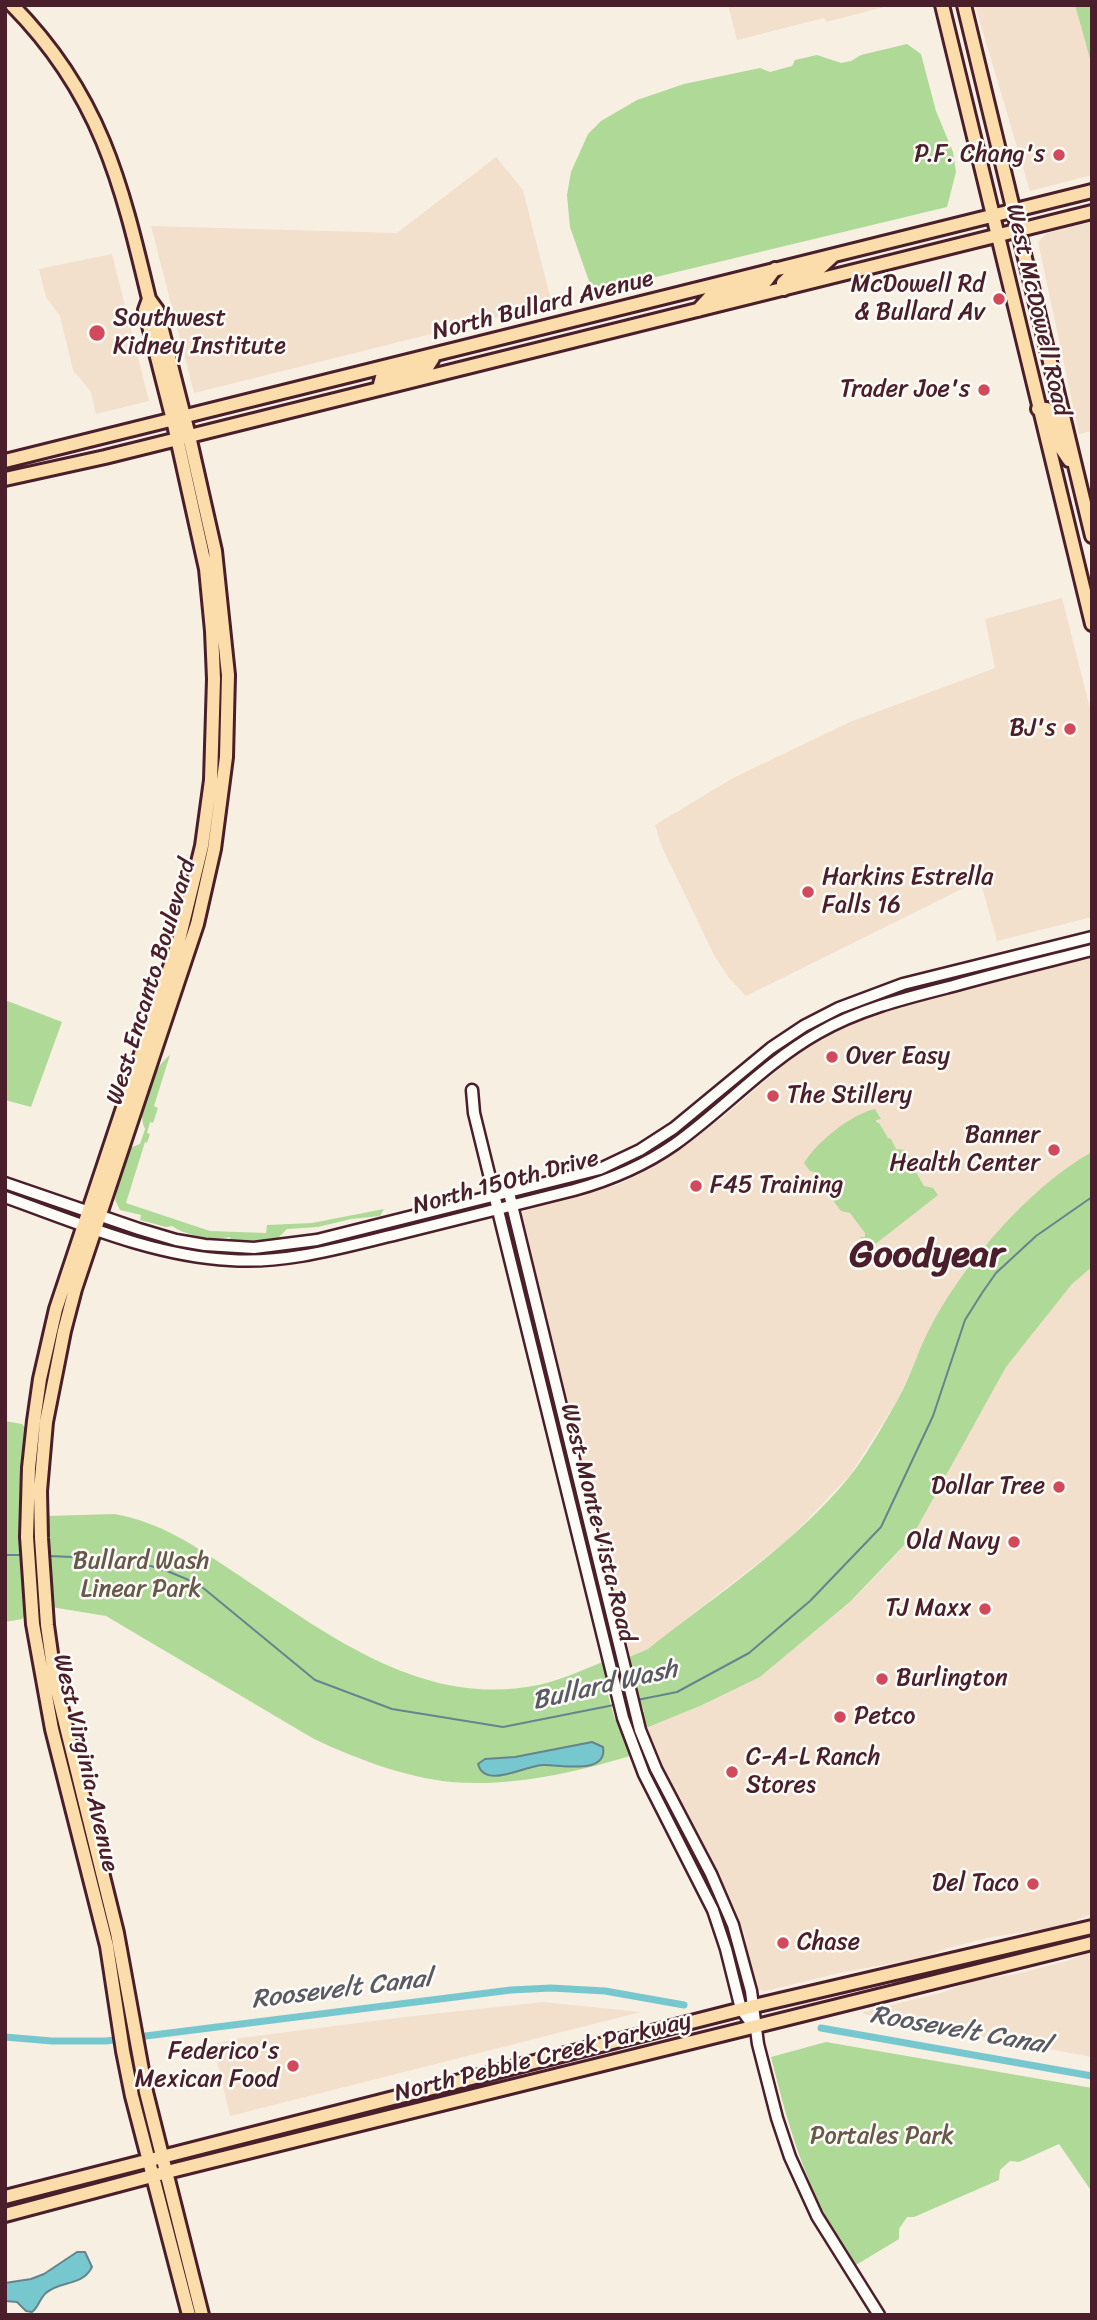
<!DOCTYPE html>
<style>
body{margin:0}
#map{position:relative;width:1097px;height:2320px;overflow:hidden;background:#f8efe3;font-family:Sriracha,sans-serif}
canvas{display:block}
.frame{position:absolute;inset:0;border:7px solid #4a1f2b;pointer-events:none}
</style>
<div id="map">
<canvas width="1097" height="2320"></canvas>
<div class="frame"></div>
</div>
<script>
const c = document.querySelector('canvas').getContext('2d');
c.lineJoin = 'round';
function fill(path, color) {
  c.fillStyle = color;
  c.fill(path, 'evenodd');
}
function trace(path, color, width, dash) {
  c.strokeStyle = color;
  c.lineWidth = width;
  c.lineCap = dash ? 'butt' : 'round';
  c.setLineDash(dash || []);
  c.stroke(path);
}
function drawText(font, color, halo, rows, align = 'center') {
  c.font = font + ' Sriracha,sans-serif';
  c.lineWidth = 5;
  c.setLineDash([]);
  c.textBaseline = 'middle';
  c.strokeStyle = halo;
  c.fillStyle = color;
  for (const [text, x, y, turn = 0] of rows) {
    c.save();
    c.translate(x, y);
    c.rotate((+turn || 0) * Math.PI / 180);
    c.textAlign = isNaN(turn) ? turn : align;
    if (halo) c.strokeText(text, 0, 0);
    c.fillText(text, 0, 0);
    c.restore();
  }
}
fill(new Path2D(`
 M 728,5 L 892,5 L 826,22 L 824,18 L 737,40 Z
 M 975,5 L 1075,5 L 1092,66 L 1092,175 L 1030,191 Z
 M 496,157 L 523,190 L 552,304 L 194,393 L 151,226 L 397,233 Z
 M 1092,222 L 1092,431 L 1079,434 L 1038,242 L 1047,233 Z
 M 112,254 L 149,401 L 96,414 L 91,392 L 73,370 L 60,316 L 46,297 L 39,269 Z
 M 1062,598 L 1092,716 L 1092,917 L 997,941 L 980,880 L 746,996 L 729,978 L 715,957 L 662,847 L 655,825 L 733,778 L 850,722 L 995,668 L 985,619 Z
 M 1092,956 L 1092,1152 L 1028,1201 L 982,1249 L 931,1326 L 898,1399 L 850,1475 L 790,1538 L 648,1649 L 627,1658 L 579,1444 L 568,1416 L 520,1221 L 521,1214 L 527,1208 L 617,1185 L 648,1170 L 705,1128 L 722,1118 L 802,1049 L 851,1022 L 881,1010 L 900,1008 L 982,983 Z
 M 1092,1267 L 1092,1914 L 1057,1927 L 992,1937 L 948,1948 L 921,1958 L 839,1973 L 766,1991 L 758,1990 L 752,1981 L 744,1932 L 728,1901 L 721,1880 L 706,1848 L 690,1824 L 656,1756 L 646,1728 L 700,1706 L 760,1677 L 855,1598 L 911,1539 L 1006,1367 L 1072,1284 Z
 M 1092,1951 L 1092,2057 L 863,2014 L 863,2012 L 944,1992 L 972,1981 L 1016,1974 L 1067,1961 Z
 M 543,2002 L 641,2012 L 230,2116 L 213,2044 L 240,2038 L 405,2017 Z`), '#f2dfcc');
fill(new Path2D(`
 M 1075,5 L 1092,5 L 1092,66 Z
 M 907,44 L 921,54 L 936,111 L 953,152 L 956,172 L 947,207 L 602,290 L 590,284 L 570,227 L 567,195 L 571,172 L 588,134 L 601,121 L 637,100 L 684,84 L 760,68 L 770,72 L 792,66 L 795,60 L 817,55 L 841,63 L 851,61 L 861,55 Z
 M 5,1000 L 62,1022 L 31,1107 L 5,1100 Z
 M 170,1055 L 154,1106 L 158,1108 L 153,1123 L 150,1122 L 147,1133 L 150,1134 L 147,1143 L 145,1142 L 126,1203 L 210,1231 L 266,1233 L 267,1225 L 312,1223 L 384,1209 L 380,1216 L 351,1219 L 318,1227 L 287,1229 L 278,1238 L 272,1238 L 268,1241 L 230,1242 L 230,1237 C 213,1241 187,1236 172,1226 L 166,1227 L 140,1220 L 141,1215 L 120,1210 L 115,1200 L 120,1174 L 127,1154 L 132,1147 L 140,1144 L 145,1129 C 135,1108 153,1068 170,1055 Z
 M 875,1109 L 881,1119 L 876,1120 L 876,1122 L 879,1123 L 888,1138 L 891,1139 L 896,1149 L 905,1150 L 915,1164 L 909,1166 L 917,1174 L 924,1186 L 933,1188 L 938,1195 L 869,1249 L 860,1237 L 865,1237 L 865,1233 L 850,1213 L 841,1211 L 832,1199 L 837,1196 L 830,1186 L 826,1185 L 819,1173 L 810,1171 L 804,1163 C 816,1143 851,1114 875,1109 Z
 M 1092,1152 L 1092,1267 L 1072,1284 L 1006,1367 L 912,1537 L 851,1601 L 760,1677 L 700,1706 L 646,1728 L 641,1713 L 644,1712 L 627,1658 L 648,1649 C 715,1596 796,1543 850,1476 C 866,1456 885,1422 898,1399 C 911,1376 918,1350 931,1326 C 964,1264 1029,1187 1092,1152 Z
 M 5,1421 L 22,1424 L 27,1430 L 27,1611 L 22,1619 L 5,1622 Z
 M 114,1514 C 164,1523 196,1547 237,1574 C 327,1634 423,1709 538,1685 C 561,1680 582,1670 603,1662 L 608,1682 L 605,1684 L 615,1720 L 618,1719 L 630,1756 C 573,1773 512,1787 451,1782 C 404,1777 357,1759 314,1739 L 106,1616 L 51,1607 L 47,1516 Z
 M 826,2042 L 1092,2088 L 1092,2192 L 1059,2144 L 1019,2162 L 1010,2161 L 1000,2170 L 999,2180 L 914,2217 L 907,2217 L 899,2229 L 899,2239 L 856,2265 C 809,2199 790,2134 771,2057 Z`), '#afd997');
const water = new Path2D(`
 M 592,1742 L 603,1747 C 608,1776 558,1764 543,1765 C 526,1765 485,1790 478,1764 L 485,1759 L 515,1757 Z
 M 77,2252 L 85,2252 L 92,2267 C 82,2287 60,2280 46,2293 C 39,2299 39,2307 32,2312 L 26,2311 L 17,2302 L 5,2301 L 5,2283 L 31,2279 L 44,2274 Z`);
fill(water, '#77c8ce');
trace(water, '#65848d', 2);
trace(new Path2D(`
 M 5,1555 L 22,1555
 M 48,1556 C 107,1558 149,1557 202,1587 L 315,1680 L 392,1709 L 503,1727 L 614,1705
 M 637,1700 L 677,1692 L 749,1653 L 810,1601 L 881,1527 L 933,1416 L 965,1320 L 982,1293 L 996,1273 L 1036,1236 L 1092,1197`), '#65848d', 2);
trace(new Path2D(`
 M 821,2028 L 1092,2076
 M 5,2037 L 52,2041 L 106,2041 L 511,1990 L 551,1988 L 605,1991 L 684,2005`), '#77c8ce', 7);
const minor = new Path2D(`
 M 472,1090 L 474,1113 L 623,1718 L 644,1774 L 713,1910 L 726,1949 L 741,2009 L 754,2027
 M 5,1183 L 139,1229 L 176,1240 L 205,1245 L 254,1248 L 317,1240 L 600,1169 L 640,1150 L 674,1128 L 771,1048 L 804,1026 L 839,1008 L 903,984 L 1092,937
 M 509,1193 L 640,1730 L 656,1769 L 711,1874 L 733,1925 L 751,1991 L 758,2044 L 777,2118 L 790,2157 L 817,2216 L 879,2315
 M 5,1197 C 78,1223 153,1256 230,1260 C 288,1264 343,1247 398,1234 C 457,1219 516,1205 574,1190 C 610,1180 645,1165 675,1144 C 724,1109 765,1063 818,1033 C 860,1009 906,998 953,986 C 999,973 1045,962 1092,950`);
const major = new Path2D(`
 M 12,5 C 100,94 121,182 149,299 L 157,310 L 189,436 L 215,551 L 228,675 L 226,757 L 214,849 L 197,924 L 75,1289 L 64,1331 L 46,1422 L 40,1491 L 41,1538 L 47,1625 L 55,1682 L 117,1933 L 146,2092 L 202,2315
 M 942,5 L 1092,624
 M 964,5 L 1092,536
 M 784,289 L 783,283 L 787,279 L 821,267 L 834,255
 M 149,299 L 145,310 L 173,420 L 206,569 L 212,631 L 214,679 L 211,780 L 202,846 L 179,940 L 56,1309 L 40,1379 L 34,1421 L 29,1468 L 27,1537 L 33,1624 L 52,1729 L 107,1946 L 123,2051 L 132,2096 L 189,2315
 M 698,310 L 709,298 L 766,281 L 775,269
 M 379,388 L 382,377 L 428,366 L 433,358
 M 1038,409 L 1047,409 L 1049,412 L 1061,448 L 1069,460
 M 5,461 L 1092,191
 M 5,479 L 105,457 L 1092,212
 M 5,2197 L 754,2006 L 1092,1927
 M 5,2215 L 167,2172 L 1092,1943`);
trace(minor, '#4a1f2b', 15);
trace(major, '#4a1f2b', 18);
trace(minor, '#fdfcf7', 10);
trace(major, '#fbddab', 12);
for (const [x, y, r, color] of [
 [1059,155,7,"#d1495b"],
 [999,299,7,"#d1495b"],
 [97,333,9,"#d1495b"],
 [984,390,7,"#d1495b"],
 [1070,729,7,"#d1495b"],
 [808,892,7,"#d1495b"],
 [832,1057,7,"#d1495b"],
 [773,1096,7,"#d1495b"],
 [1054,1150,7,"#d1495b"],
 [696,1186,7,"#d1495b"],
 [1059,1487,7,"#d1495b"],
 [1014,1542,7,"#d1495b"],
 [985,1609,7,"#d1495b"],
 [882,1679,7,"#d1495b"],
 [840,1717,7,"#d1495b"],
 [732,1772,7,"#d1495b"],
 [1033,1884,7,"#d1495b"],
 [783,1943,7,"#d1495b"],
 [293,2066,7,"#d1495b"]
]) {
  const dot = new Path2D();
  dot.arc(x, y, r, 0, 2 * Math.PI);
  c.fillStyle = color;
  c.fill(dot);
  trace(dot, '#fdfcf7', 2.5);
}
drawText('24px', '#4a1f2b', '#fdfcf7', [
 ["P.F. Chang's",1045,155],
 ["McDowell Rd",985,285],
 ["& Bullard Av",985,313],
 ["Southwest",113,319,"left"],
 ["Kidney Institute",113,347,"left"],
 ["Trader Joe's",970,390],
 ["BJ's",1056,729],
 ["Harkins Estrella",822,878,"left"],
 ["Falls 16",822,906,"left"],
 ["Over Easy",846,1057,"left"],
 ["The Stillery",787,1096,"left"],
 ["Banner",1040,1136],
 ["Health Center",1040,1164],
 ["F45 Training",710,1186,"left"],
 ["Dollar Tree",1045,1487],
 ["Old Navy",1000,1542],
 ["TJ Maxx",971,1609],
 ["Burlington",896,1679,"left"],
 ["Petco",854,1717,"left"],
 ["C-A-L Ranch",746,1758,"left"],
 ["Stores",746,1786,"left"],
 ["Del Taco",1019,1884],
 ["Chase",797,1943,"left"],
 ["Federico's",279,2052],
 ["Mexican Food",279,2080]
], 'right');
drawText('24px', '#4a1f2b', '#fdfcf7', [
 ["North Bullard Avenue",543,306,-14],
 ["West McDowell Road",1037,310,77],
 ["West Encanto Boulevard",152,982,-73],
 ["North 150th Drive",506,1183,-15],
 ["West Monte Vista Road",597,1523,76],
 ["West Virginia Avenue",85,1763,77],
 ["North Pebble Creek Parkway",543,2058,-14]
]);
drawText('24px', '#68574b', '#fdfcf7', [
 ["Bullard Wash",141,1562],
 ["Linear Park",141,1590],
 ["Portales Park",882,2137]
]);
drawText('italic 26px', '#5a5a64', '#fdfcf7', [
 ["Bullard Wash",605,1686,-13],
 ["Roosevelt Canal",342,1990,-7],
 ["Roosevelt Canal",960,2031,10]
]);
drawText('bold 38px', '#4a1f2b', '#fdfcf7', [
 ["Goodyear",927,1256]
]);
</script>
